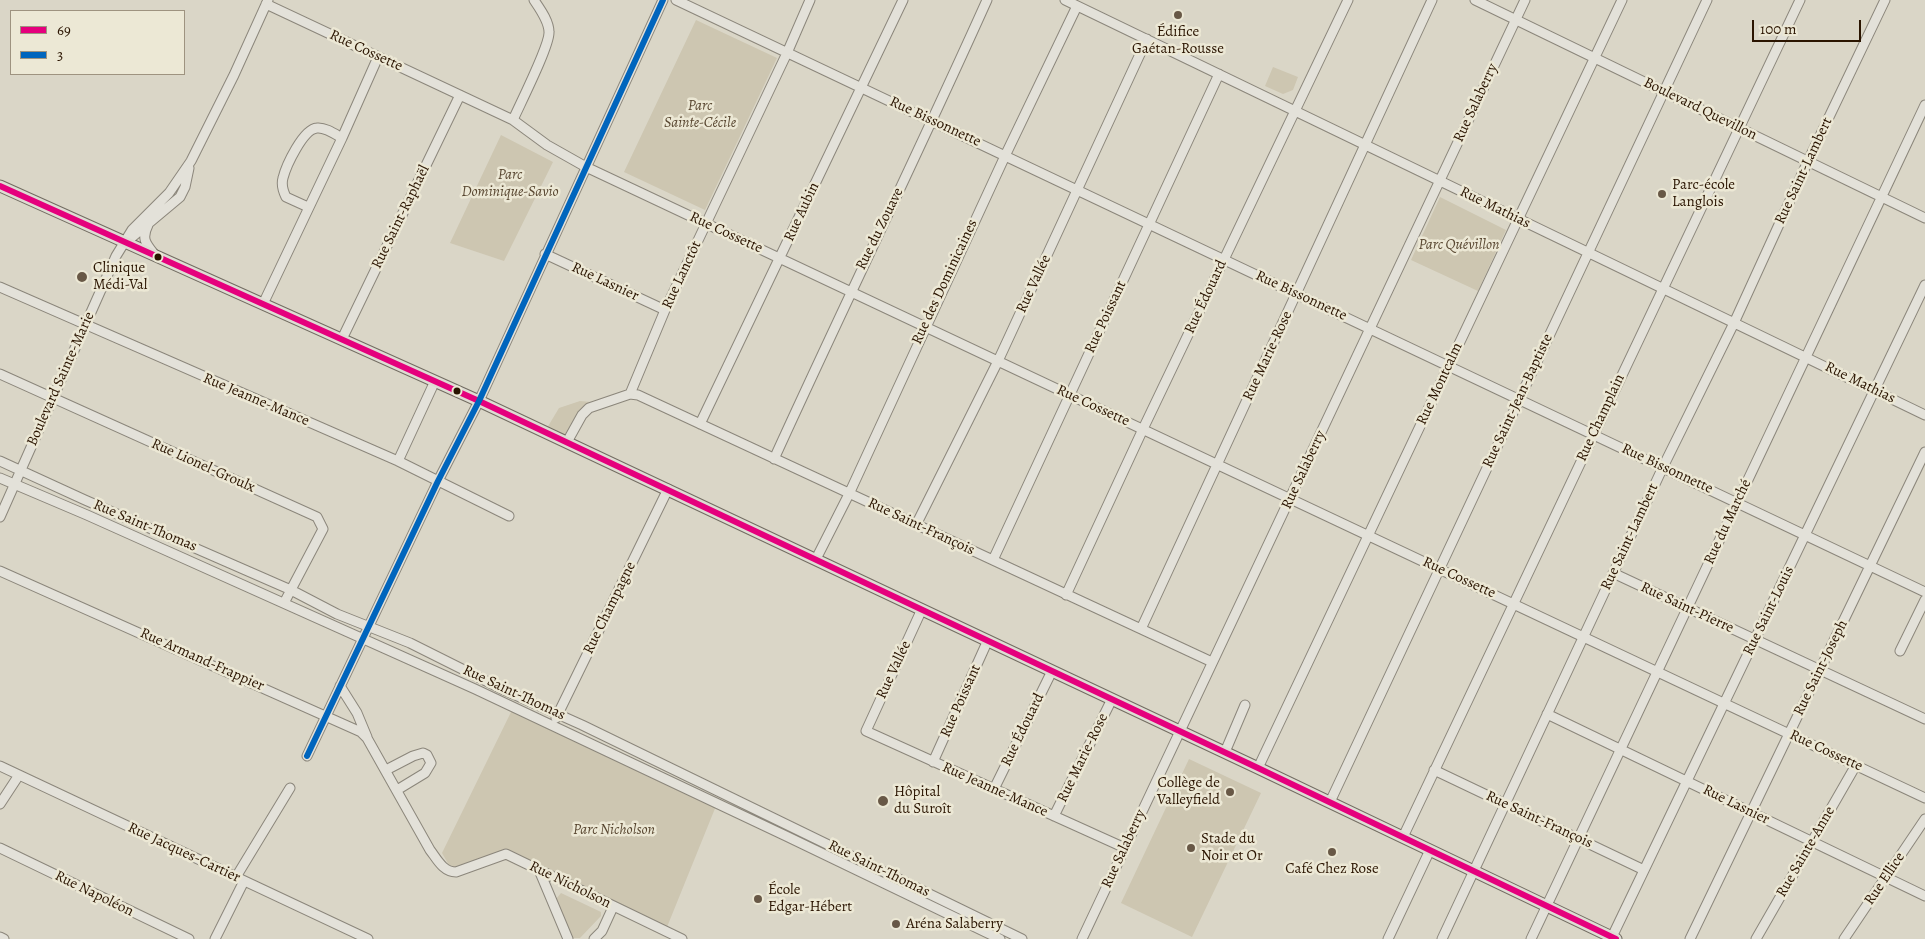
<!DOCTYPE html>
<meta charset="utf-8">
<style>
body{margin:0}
#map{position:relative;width:1925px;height:939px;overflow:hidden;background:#dad6c7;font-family:Alegreya,serif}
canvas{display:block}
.legend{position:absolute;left:10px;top:10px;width:175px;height:65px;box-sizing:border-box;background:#ece8d5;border:1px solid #9e9380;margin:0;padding:6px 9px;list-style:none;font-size:15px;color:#2a1400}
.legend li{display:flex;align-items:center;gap:10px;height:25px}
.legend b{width:25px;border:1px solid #9e9380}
.scale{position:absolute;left:1752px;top:20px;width:109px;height:22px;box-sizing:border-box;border:2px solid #2a1400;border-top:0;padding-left:6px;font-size:15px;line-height:18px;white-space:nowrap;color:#2a1400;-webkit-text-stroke:4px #ece8d5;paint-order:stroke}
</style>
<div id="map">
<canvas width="1925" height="939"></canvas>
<ul class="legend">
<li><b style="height:6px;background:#e5007d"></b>69</li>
<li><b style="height:6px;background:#0065bd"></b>3</li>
</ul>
<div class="scale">100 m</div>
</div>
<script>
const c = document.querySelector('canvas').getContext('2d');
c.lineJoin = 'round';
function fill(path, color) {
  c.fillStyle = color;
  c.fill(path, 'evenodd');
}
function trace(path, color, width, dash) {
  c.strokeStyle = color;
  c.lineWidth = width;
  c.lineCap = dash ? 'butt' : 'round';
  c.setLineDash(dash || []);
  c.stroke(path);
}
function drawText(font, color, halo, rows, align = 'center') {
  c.font = font + ' Alegreya,serif';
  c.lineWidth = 5;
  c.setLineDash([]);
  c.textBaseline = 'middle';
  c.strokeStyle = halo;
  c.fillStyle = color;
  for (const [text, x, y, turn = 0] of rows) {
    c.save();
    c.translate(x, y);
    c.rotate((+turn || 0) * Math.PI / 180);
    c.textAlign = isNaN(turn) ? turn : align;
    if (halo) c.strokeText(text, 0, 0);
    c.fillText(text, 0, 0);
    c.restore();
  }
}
fill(new Path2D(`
 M 696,20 L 777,58 L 705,210 L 624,172 Z
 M 1273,67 L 1298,77 L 1293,90 L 1283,94 L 1265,86 Z
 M 501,135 L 553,162 L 504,261 L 450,243 Z
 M 1440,197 L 1506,230 L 1478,291 L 1411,260 Z
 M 580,401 L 591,402 L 580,414 L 567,437 L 547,428 L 559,408 Z
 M 512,710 L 716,806 L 667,927 L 506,851 L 456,872 L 450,867 L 442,853 Z
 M 1189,759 L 1261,793 L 1192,937 L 1121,903 Z
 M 561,893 L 601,912 L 601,916 L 580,938 L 572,938 L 557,906 L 556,899 Z`), '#cdc6b1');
const minor = new Path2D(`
 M 676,0 L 1925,592
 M 1065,0 L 1925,415
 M 1475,0 L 1925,218
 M 266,4 L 513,120 L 547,145 L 586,167 L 1925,798
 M 513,120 C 520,104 550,45 549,32 C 549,21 540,9 534,0
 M 308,207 L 286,197 C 283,191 281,185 283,178 C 286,166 303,129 317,128 C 325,127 335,134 342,138
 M 148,225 C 141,239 146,244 155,255
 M 131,238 L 180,197 L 185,187 L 189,168
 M 545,254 L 665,310
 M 0,287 L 398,461 L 509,516
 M 263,304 L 342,138 L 378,57
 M 342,339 L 460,95
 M 0,374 L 317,517 L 323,529 L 284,603
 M 630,394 L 638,395 L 1212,662
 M 700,424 L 903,0
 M 567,442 L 582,415 L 589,408 L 630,394 L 665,310 L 787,53 L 810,0
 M 774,459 C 844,305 918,154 987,0
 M 0,461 L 85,500 L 291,590 L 337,614 L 410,643 L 504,690 L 582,725 L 1022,939
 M 398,461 L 435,381
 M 0,478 L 87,515 L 475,689 L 786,836 L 1000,939
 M 0,517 L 116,256 L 132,230 L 169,193 L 191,161 L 234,75 L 268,0
 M 916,525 L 998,361 L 1147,39
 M 816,559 L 849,494 L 1005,156 L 1077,6
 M 993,560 L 1219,74
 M 0,571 L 361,732 L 367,738 L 430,850 C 437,859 443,872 456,872 L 506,854 L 682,939
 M 1613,573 L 1925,719
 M 1066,595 L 1143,429 L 1348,0
 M 922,609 L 866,731 L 1125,848
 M 1141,629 L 1432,0
 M 1900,651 L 1925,600
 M 340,686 L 357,713 L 367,737
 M 1547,714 L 1925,896
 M 556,718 L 668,489
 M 1225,752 L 1245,705
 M 307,756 L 438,481 L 479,401 L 663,0
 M 933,762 L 988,640
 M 0,766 L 368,939
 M 1258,768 L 1622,0
 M 386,770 L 413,756 L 423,753 L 427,755 L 431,763 L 425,773 L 397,790
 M 1434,770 L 1644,870
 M 994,789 L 1052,671
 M 1330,802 L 1707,0
 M 0,804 L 19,775
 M 1054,816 L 1112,699
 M 1403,837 L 1800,0
 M 0,848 L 189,939
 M 539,870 L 568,939
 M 236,877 L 290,788
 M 0,937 L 4,939
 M 1612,937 L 1925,285
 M 215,939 L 244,881
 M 594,939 L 602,931 L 613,907
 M 1082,939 L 1525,0
 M 1388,939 L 1430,850
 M 1442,939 L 1663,467 L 1734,323 L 1808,161 L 1885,0
 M 1531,939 L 1925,105
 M 1690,939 L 1925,452
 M 1756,939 L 1856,765
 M 1844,939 L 1925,819`);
const major = new Path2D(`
 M 0,186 L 479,401 L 1258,768 L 1616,939`);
trace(minor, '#8b867b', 11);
trace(major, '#726c61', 13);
trace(minor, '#e3e1d9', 9);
trace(major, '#dedcd3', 11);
trace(new Path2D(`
 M 0,186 L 479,401 L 1258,768 L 1616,939`), '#e5007d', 6);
trace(new Path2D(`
 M 307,756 L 438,481 L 479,401 L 663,0`), '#0065bd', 6);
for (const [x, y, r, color] of [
 [1178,15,5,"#685846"],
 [1662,194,5,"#685846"],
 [158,257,4.5,"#2a1400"],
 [82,277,6,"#685846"],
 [457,391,4.5,"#2a1400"],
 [1230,792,5,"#685846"],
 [883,801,6,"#685846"],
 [1191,848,5,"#685846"],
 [1332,852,5,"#685846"],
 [758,899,5,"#685846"],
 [896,924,5,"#685846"]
]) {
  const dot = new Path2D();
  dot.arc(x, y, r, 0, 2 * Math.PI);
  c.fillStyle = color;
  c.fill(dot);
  trace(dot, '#ece8d5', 2);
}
drawText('15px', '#2a1400', '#ece8d5', [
 ["Édifice",1178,32,"center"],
 ["Gaétan-Rousse",1178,49,"center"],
 ["Parc-école",1672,185],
 ["Langlois",1672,202],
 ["Clinique",93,268],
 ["Médi-Val",93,285],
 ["Collège de",1220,783,"right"],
 ["Valleyfield",1220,800,"right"],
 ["Hôpital",894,792],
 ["du Suroît",894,809],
 ["Stade du",1201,839],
 ["Noir et Or",1201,856],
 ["Café Chez Rose",1332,869,"center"],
 ["École",768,890],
 ["Edgar-Hébert",768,907],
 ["Aréna Salaberry",906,924]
], 'left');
drawText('15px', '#2a1400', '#ece8d5', [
 ["Rue Cossette",366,51,25],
 ["Rue Salaberry",1476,103,-65],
 ["Boulevard Quevillon",1700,109,26],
 ["Rue Bissonnette",935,122,25],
 ["Rue Saint-Lambert",1804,171,-65],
 ["Rue Mathias",1495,208,26],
 ["Rue Aubin",802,212,-65],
 ["Rue Saint-Raphaël",401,217,-64],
 ["Rue du Zouave",880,229,-64],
 ["Rue Cossette",726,233,25],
 ["Rue Lanctôt",682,275,-65],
 ["Rue Lasnier",605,282,25],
 ["Rue des Dominicaines",945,282,-65],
 ["Rue Vallée",1034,284,-65],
 ["Rue Bissonnette",1301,296,25],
 ["Rue Édouard",1206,297,-65],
 ["Rue Poissant",1106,317,-65],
 ["Rue Marie-Rose",1268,356,-65],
 ["Boulevard Sainte-Marie",61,379,-66],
 ["Rue Mathias",1860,383,26],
 ["Rue Montcalm",1440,384,-65],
 ["Rue Jeanne-Mance",256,400,23],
 ["Rue Saint-Jean-Baptiste",1518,401,-65],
 ["Rue Cossette",1093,406,25],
 ["Rue Champlain",1601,418,-65],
 ["Rue Lionel-Groulx",203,466,24],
 ["Rue Bissonnette",1667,469,25],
 ["Rue Salaberry",1304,470,-65],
 ["Rue du Marché",1728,522,-65],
 ["Rue Saint-Thomas",145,526,23],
 ["Rue Saint-François",921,527,25],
 ["Rue Saint-Lambert",1630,537,-65],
 ["Rue Cossette",1459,578,25],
 ["Rue Champagne",610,608,-64],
 ["Rue Saint-Pierre",1687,608,25],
 ["Rue Saint-Louis",1769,611,-64],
 ["Rue Armand-Frappier",202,660,24],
 ["Rue Saint-Joseph",1821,668,-64],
 ["Rue Vallée",894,670,-65],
 ["Rue Saint-Thomas",514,693,25],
 ["Rue Poissant",961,701,-66],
 ["Rue Édouard",1023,730,-64],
 ["Rue Cossette",1826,751,25],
 ["Rue Marie-Rose",1083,758,-64],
 ["Rue Jeanne-Mance",995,790,24],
 ["Rue Lasnier",1736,805,26],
 ["Rue Saint-François",1539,820,25],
 ["Rue Salaberry",1124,849,-65],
 ["Rue Sainte-Anne",1806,852,-60],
 ["Rue Jacques-Cartier",184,853,25],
 ["Rue Saint-Thomas",879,869,26],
 ["Rue Ellice",1885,879,-56],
 ["Rue Nicholson",570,885,26],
 ["Rue Napoléon",94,894,26]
]);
drawText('italic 15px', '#584630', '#ece8d5', [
 ["Parc",700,106],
 ["Sainte-Cécile",700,123],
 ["Parc",510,175],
 ["Dominique-Savio",510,192],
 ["Parc Quévillon",1459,245],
 ["Parc Nicholson",614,830]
]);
</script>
